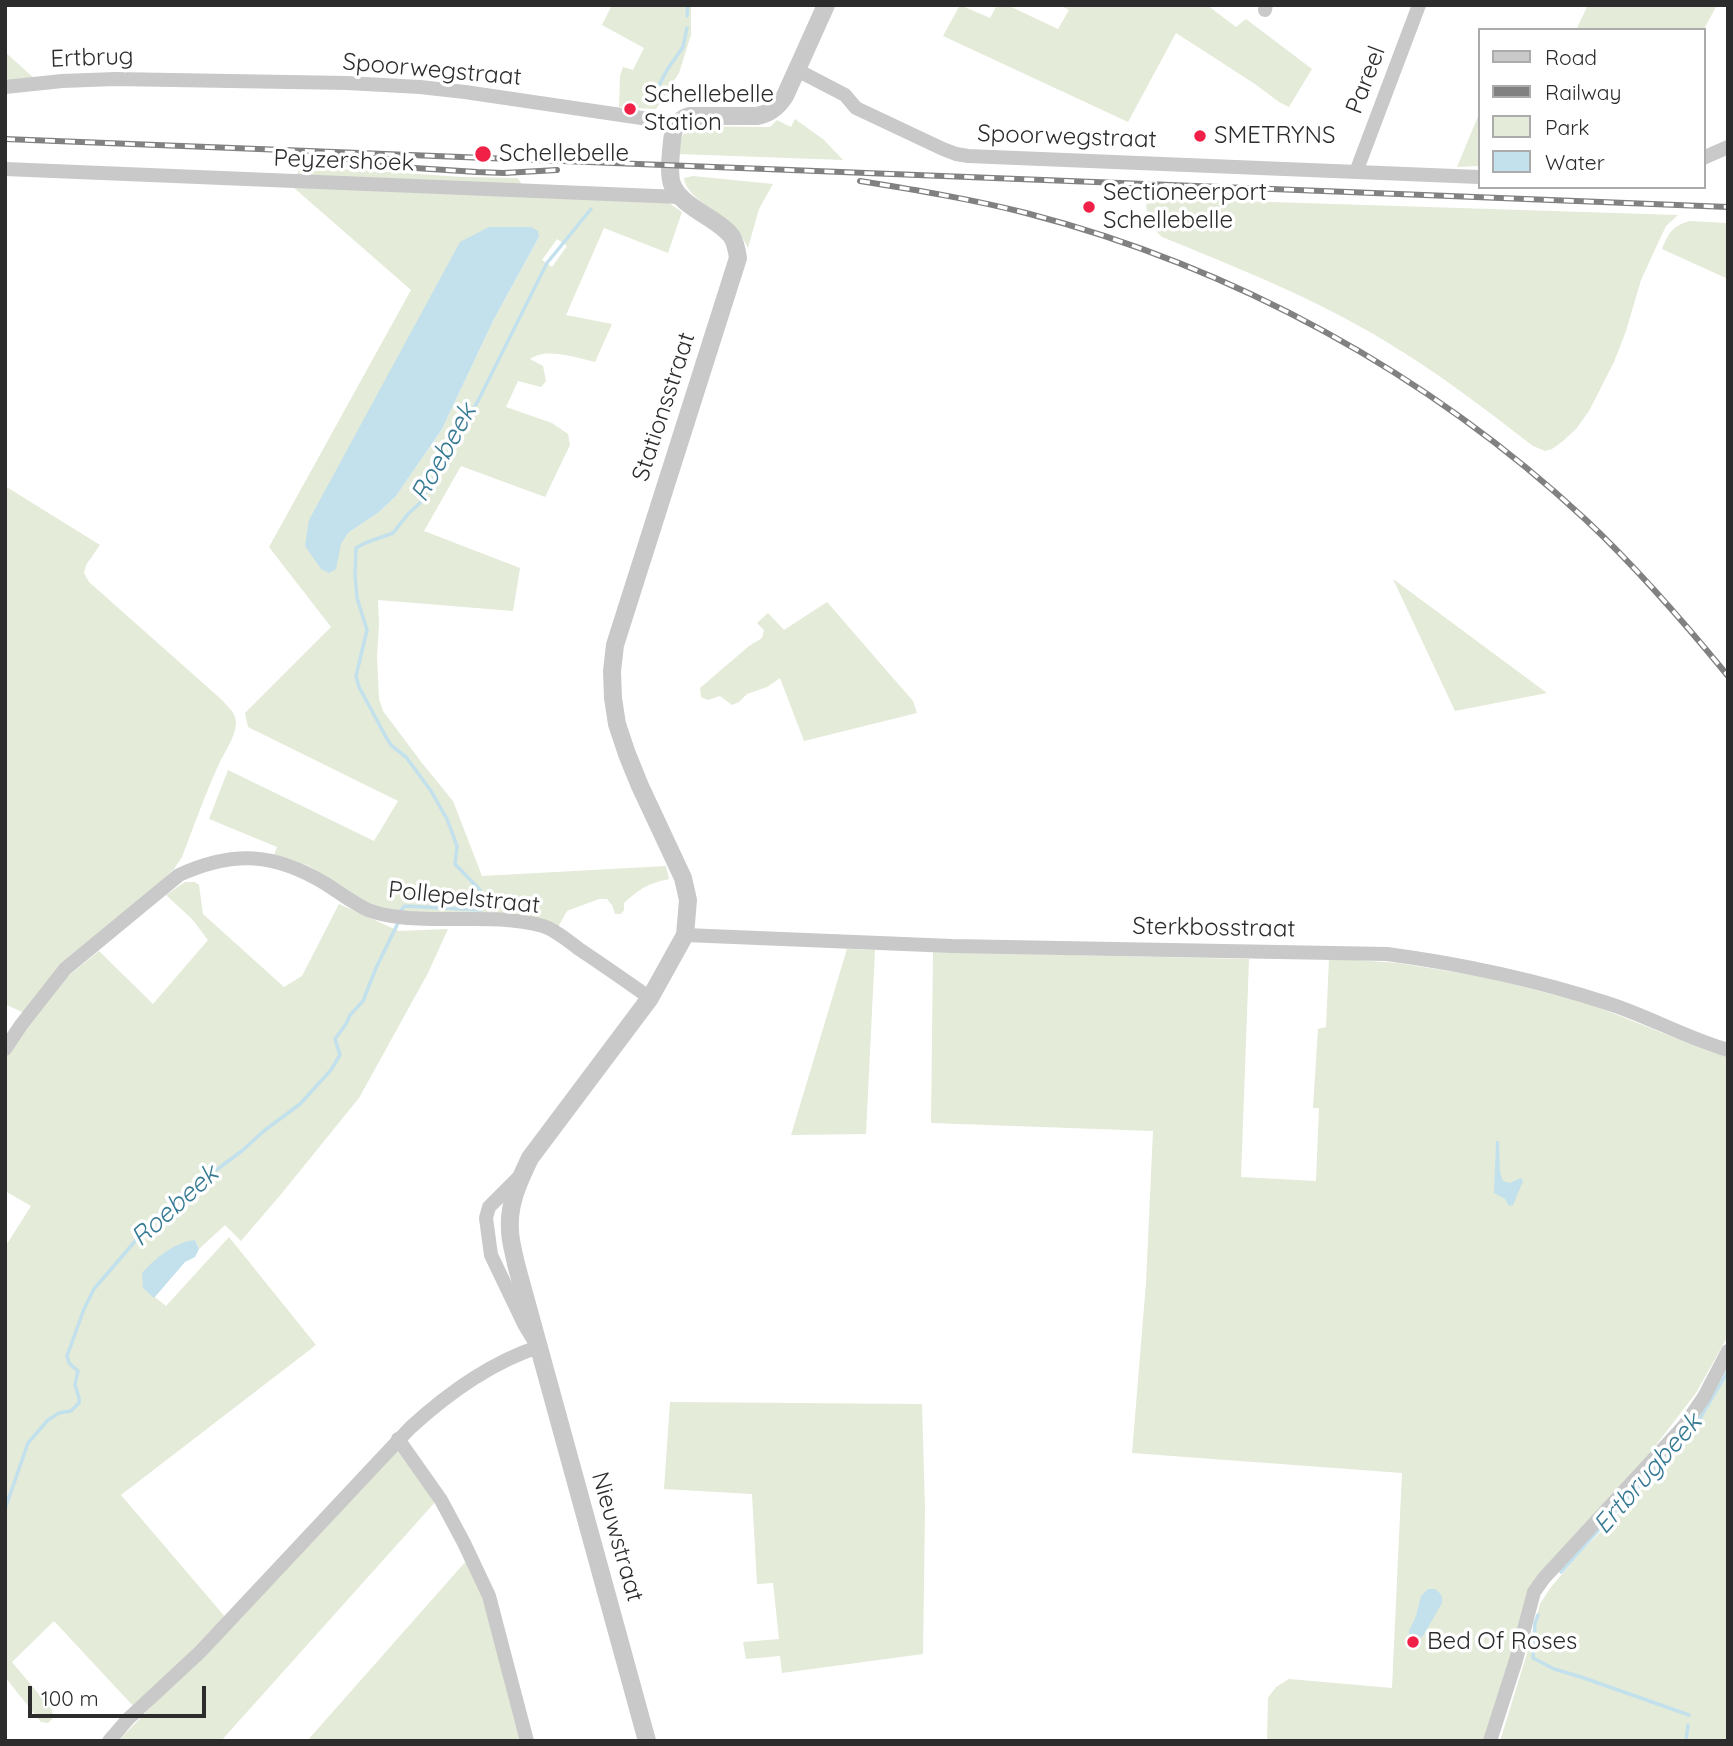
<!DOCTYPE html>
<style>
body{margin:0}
#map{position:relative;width:1733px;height:1746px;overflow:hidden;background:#fff;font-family:Quicksand,sans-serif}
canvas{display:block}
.frame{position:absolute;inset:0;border:7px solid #2c2c2c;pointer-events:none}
.legend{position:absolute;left:1478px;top:28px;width:228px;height:161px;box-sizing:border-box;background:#fff;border:2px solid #ababab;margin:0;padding:9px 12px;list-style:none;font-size:21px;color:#2c2c2c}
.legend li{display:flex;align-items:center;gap:14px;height:35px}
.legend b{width:35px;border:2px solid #ababab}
.scale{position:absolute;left:28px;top:1686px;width:178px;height:32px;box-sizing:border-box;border:4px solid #2c2c2c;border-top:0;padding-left:9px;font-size:21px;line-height:24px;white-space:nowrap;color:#2c2c2c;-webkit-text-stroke:5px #fff;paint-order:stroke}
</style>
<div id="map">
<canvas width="1733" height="1746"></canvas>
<div class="frame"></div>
<ul class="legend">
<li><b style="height:9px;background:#c9c9c9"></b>Road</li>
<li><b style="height:9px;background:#818181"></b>Railway</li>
<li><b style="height:19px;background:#e4ebd8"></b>Park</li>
<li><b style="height:19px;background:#c2e1ed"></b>Water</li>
</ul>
<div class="scale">100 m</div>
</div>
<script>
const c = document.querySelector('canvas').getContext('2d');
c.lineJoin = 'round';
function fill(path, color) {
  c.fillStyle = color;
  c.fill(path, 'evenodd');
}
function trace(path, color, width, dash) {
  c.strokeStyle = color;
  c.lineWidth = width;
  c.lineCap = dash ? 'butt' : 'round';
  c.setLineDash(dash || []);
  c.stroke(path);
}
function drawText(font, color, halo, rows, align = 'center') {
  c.font = font + ' Quicksand,sans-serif';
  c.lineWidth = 7;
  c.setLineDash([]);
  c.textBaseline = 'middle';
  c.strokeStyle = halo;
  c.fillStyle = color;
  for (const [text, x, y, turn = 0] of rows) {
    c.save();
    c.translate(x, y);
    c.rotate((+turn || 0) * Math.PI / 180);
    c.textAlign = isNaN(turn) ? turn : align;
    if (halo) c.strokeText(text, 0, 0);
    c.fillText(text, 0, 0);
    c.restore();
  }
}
fill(new Path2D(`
 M 612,5 L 691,5 L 691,35 L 679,73 L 656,109 L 619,107 L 620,76 L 623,67 L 633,70 L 644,48 L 602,25 Z
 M 960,5 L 990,18 L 997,5 L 1007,5 L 1058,29 L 1069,10 L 1060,5 L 1207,5 L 1236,27 L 1246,19 L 1312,69 L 1289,107 L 1279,102 L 1255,84 L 1176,33 L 1128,122 L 943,36 Z
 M 1588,5 L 1717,5 L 1703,31 L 1703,30 L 1576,30 Z
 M 5,52 L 35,79 L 5,83 Z
 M 1479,114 L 1479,166 L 1457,167 Z
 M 795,119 L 824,140 L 843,160 L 678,154 C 680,141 681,132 694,126 L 763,127 L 770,127 L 777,120 L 791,127 Z
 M 300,166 L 463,177 L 518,178 L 528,196 L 669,203 L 682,212 L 668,253 L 604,228 L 566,315 L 612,324 L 595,362 C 576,358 547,347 530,359 L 543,366 L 546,381 L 541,387 L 518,381 L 506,407 L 552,423 L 568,434 L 570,445 L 545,497 L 461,466 L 424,531 L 520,568 L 513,611 L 378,600 L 379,624 L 377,657 L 379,699 L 383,711 L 422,763 L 453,801 L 482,876 L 666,866 L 669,879 C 647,884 641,888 624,903 L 624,910 L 621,914 L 615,914 L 612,905 L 607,899 L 599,899 L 567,911 L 558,927 L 394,912 L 368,904 L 309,866 L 290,859 L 274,855 L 277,847 L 209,819 L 228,770 L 374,841 L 398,801 L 248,727 L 245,713 L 331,627 L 269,547 L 411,290 L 293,187 ZM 531,227 L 539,237 L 494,319 L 442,429 L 396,496 L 379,512 L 348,533 L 341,544 ZM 557,239 L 567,246 L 552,267 L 542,260 Z
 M 693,176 L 773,184 L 759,209 L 748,248 C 745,243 743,237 739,233 C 727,216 685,198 684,178 Z
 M 1146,198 L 1678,215 L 1666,226 L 1658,243 L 1641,280 L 1626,331 L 1614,362 L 1589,411 L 1576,429 L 1563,441 L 1552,449 L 1545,451 L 1533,446 C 1485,409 1437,372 1385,341 C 1314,298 1238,268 1162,237 C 1147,223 1147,217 1146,198 Z
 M 1689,221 L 1728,223 L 1728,279 L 1662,249 C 1669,233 1671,227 1689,221 Z
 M 5,486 L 100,545 L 86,565 L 84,573 L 89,582 L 222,700 C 228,707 236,713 236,723 C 235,738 225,751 219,764 C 205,794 194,826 182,857 L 174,869 L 24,1013 L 5,1004 Z
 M 1393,579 L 1547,693 L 1455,711 Z
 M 827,602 L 913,701 L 917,713 L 804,741 L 780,678 L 767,687 L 747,694 L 739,702 L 732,705 L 720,696 L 708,700 L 701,697 L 700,688 L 749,646 L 762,638 L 764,630 L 757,623 L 768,613 L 784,630 Z
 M 185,882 L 195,882 L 199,885 L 203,914 L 284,987 L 302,976 L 339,904 L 399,931 L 448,929 L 428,973 L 359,1098 L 282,1193 L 241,1241 L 225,1225 L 199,1249 L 195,1240 L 143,1288 L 166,1306 L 229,1237 L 316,1345 L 121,1495 L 226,1618 L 135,1708 L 54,1621 L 12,1662 L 52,1710 L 53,1718 L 48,1723 L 41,1722 L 5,1677 L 5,1247 L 31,1206 L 5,1191 L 5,1058 L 33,1016 L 62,981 L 99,951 L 153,1004 L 208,940 L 192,919 L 166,895 Z
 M 847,949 L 875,950 L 866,1134 L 791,1135 Z
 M 933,952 L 1249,959 L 1241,1177 L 1316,1181 L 1319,1108 L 1313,1108 L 1318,1029 L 1326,1027 L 1329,958 L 1398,963 L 1485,977 L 1590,1004 L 1708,1051 L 1728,1056 L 1728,1336 L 1696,1393 L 1649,1454 L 1545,1568 L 1483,1741 L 1267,1741 L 1268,1698 L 1276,1687 L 1289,1679 L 1392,1688 L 1402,1473 L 1132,1453 L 1146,1283 L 1153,1131 L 931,1123 Z
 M 1728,1374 L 1728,1741 L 1500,1741 L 1528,1650 L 1540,1604 L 1551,1587 L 1581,1552 L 1653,1477 L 1703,1416 Z
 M 670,1402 L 922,1404 L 925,1509 L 923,1654 L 782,1673 L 780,1656 L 746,1659 L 743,1642 L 779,1639 L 773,1583 L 757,1584 L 752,1494 L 664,1489 Z
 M 395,1447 L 437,1500 L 221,1741 L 142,1741 L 132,1739 L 130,1741 L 118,1741 L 214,1643 Z
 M 467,1560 L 487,1603 L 524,1741 L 307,1741 Z`), '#e4ebd8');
fill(new Path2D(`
 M 489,227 L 531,227 L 538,231 L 539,237 L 494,319 L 442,429 L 396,496 L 379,512 L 348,533 L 341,544 L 336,569 L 329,573 L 321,569 L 305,546 L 309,520 L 460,242 Z
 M 1496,1141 L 1499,1141 L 1500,1172 L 1503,1181 L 1510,1183 L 1521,1178 L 1523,1181 L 1513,1205 L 1509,1206 L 1505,1199 L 1494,1193 Z
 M 195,1240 L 199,1249 L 195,1257 L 185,1262 L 154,1298 L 143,1288 L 142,1273 C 157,1257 173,1243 195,1240 Z
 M 1428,1589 L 1435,1589 C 1441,1594 1443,1596 1442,1603 L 1423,1636 L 1416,1640 L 1413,1647 L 1408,1645 L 1409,1631 L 1416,1616 L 1421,1596 Z`), '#c2e1ed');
trace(new Path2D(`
 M 687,16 L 688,5
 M 657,89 L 667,70 L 683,47 L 687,28
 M 401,910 L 405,906 L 481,910 L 480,890 L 455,864 L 457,846 L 447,819 L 431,791 L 406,757 L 392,746 L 387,739 L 359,687 L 356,676 L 367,630 L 357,598 L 355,575 L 356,548 L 365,543 L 393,533 L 408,514 L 420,503 L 479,399 L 547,263 L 591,209
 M 5,1509 L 28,1443 L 48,1420 L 59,1413 L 71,1411 L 79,1403 L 79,1398 L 75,1385 L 78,1371 L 69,1363 L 67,1356 L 84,1309 L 94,1289 L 137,1239 L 149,1222 L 172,1203 L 243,1150 L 265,1130 L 300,1104 L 331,1070 L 340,1055 L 335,1039 L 346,1024 L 350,1015 L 363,1001 L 376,968 L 399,921
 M 1561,1572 L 1609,1518 L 1683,1441 L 1699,1420 L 1728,1371
 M 1538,1615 L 1535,1623 L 1533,1658 L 1554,1669 L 1581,1677 L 1689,1715
 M 1686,1741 L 1688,1725`), '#c2e1ed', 3.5);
trace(new Path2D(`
 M 1265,10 L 1266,5
 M 797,70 L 845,95 L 856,108 L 943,149 L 956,154 L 968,156 L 1479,177
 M 5,87 L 62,81 L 115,79 L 347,83 L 420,87 L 465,92 L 655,120 L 676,125
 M 1703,158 L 1728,147
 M 5,169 L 680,197
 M 1356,172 L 1419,5
 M 685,935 L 952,946 L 1387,954 C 1462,964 1536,980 1607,1003 C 1648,1016 1686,1038 1728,1050
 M 5,1049 L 21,1025 L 65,969 L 179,875 C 234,850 275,853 326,884 C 340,893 353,903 368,910 C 376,913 389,916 399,917 C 446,923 496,913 543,926 C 556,930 568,941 579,949 C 603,965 626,981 650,998
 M 398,1439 L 441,1500 L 464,1543 L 489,1596 L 527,1741
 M 109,1741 L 128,1719 L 200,1652 L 410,1428 C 447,1394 490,1363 538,1347 L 524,1324 L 491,1255 L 486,1218 L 489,1207 L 519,1177
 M 1490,1741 L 1516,1660 L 1534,1592 L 1544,1578 L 1684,1426 L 1704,1397 L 1728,1351`), '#c9c9c9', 14);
trace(new Path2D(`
 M 647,1741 L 516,1264 C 514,1253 510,1241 510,1230 C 508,1204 519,1181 530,1158 L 650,998 L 685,935 L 688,900 L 683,878 L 640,786 L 627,754 L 617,724 L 613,698 L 612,671 L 615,645 L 738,258 C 737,251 736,244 732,237 C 720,219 680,207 672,184 C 668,172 671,154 672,141 C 673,129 677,120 689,116 L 757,116 C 770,114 778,107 785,96 L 826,5`), '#c9c9c9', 18);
const rail = new Path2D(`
 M 5,139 L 1728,207
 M 306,161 L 477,172 L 504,173 L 557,170
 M 860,181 C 916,190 971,199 1026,213 C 1234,267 1428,373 1586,520 C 1637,568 1683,621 1728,676`);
trace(rail, '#818181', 6);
trace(rail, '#fff', 3.5, [10]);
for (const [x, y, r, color] of [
 [630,109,7,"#f12046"],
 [1200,136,7,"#f12046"],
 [483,154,9,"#f12046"],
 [1089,207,7,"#f12046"],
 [1413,1642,7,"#f12046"]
]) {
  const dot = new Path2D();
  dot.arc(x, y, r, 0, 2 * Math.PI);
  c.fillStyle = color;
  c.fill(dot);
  trace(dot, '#fff', 2.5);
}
drawText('24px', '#2c2c2c', '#fff', [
 ["Ertbrug",92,58,-2],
 ["Spoorwegstraat",432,70,5],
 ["Pareel",1366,80,-69],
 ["Spoorwegstraat",1067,137,2],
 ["Peyzershoek",344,161,2],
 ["Stationsstraat",664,407,-72],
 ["Pollepelstraat",464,898,6],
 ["Sterkbosstraat",1214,928,1],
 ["Nieuwstraat",617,1537,74]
]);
drawText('24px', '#2c2c2c', '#fff', [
 ["Schellebelle",644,95],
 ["Station",644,123],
 ["SMETRYNS",1214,136],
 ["Schellebelle",499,154],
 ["Sectioneerport",1103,193],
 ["Schellebelle",1103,221],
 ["Bed Of Roses",1427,1642]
], 'left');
drawText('italic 26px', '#357993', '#fff', [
 ["Roebeek",444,453,-61],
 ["Roebeek",175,1206,-42],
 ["Ertbrugbeek",1648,1474,-49]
]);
</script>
